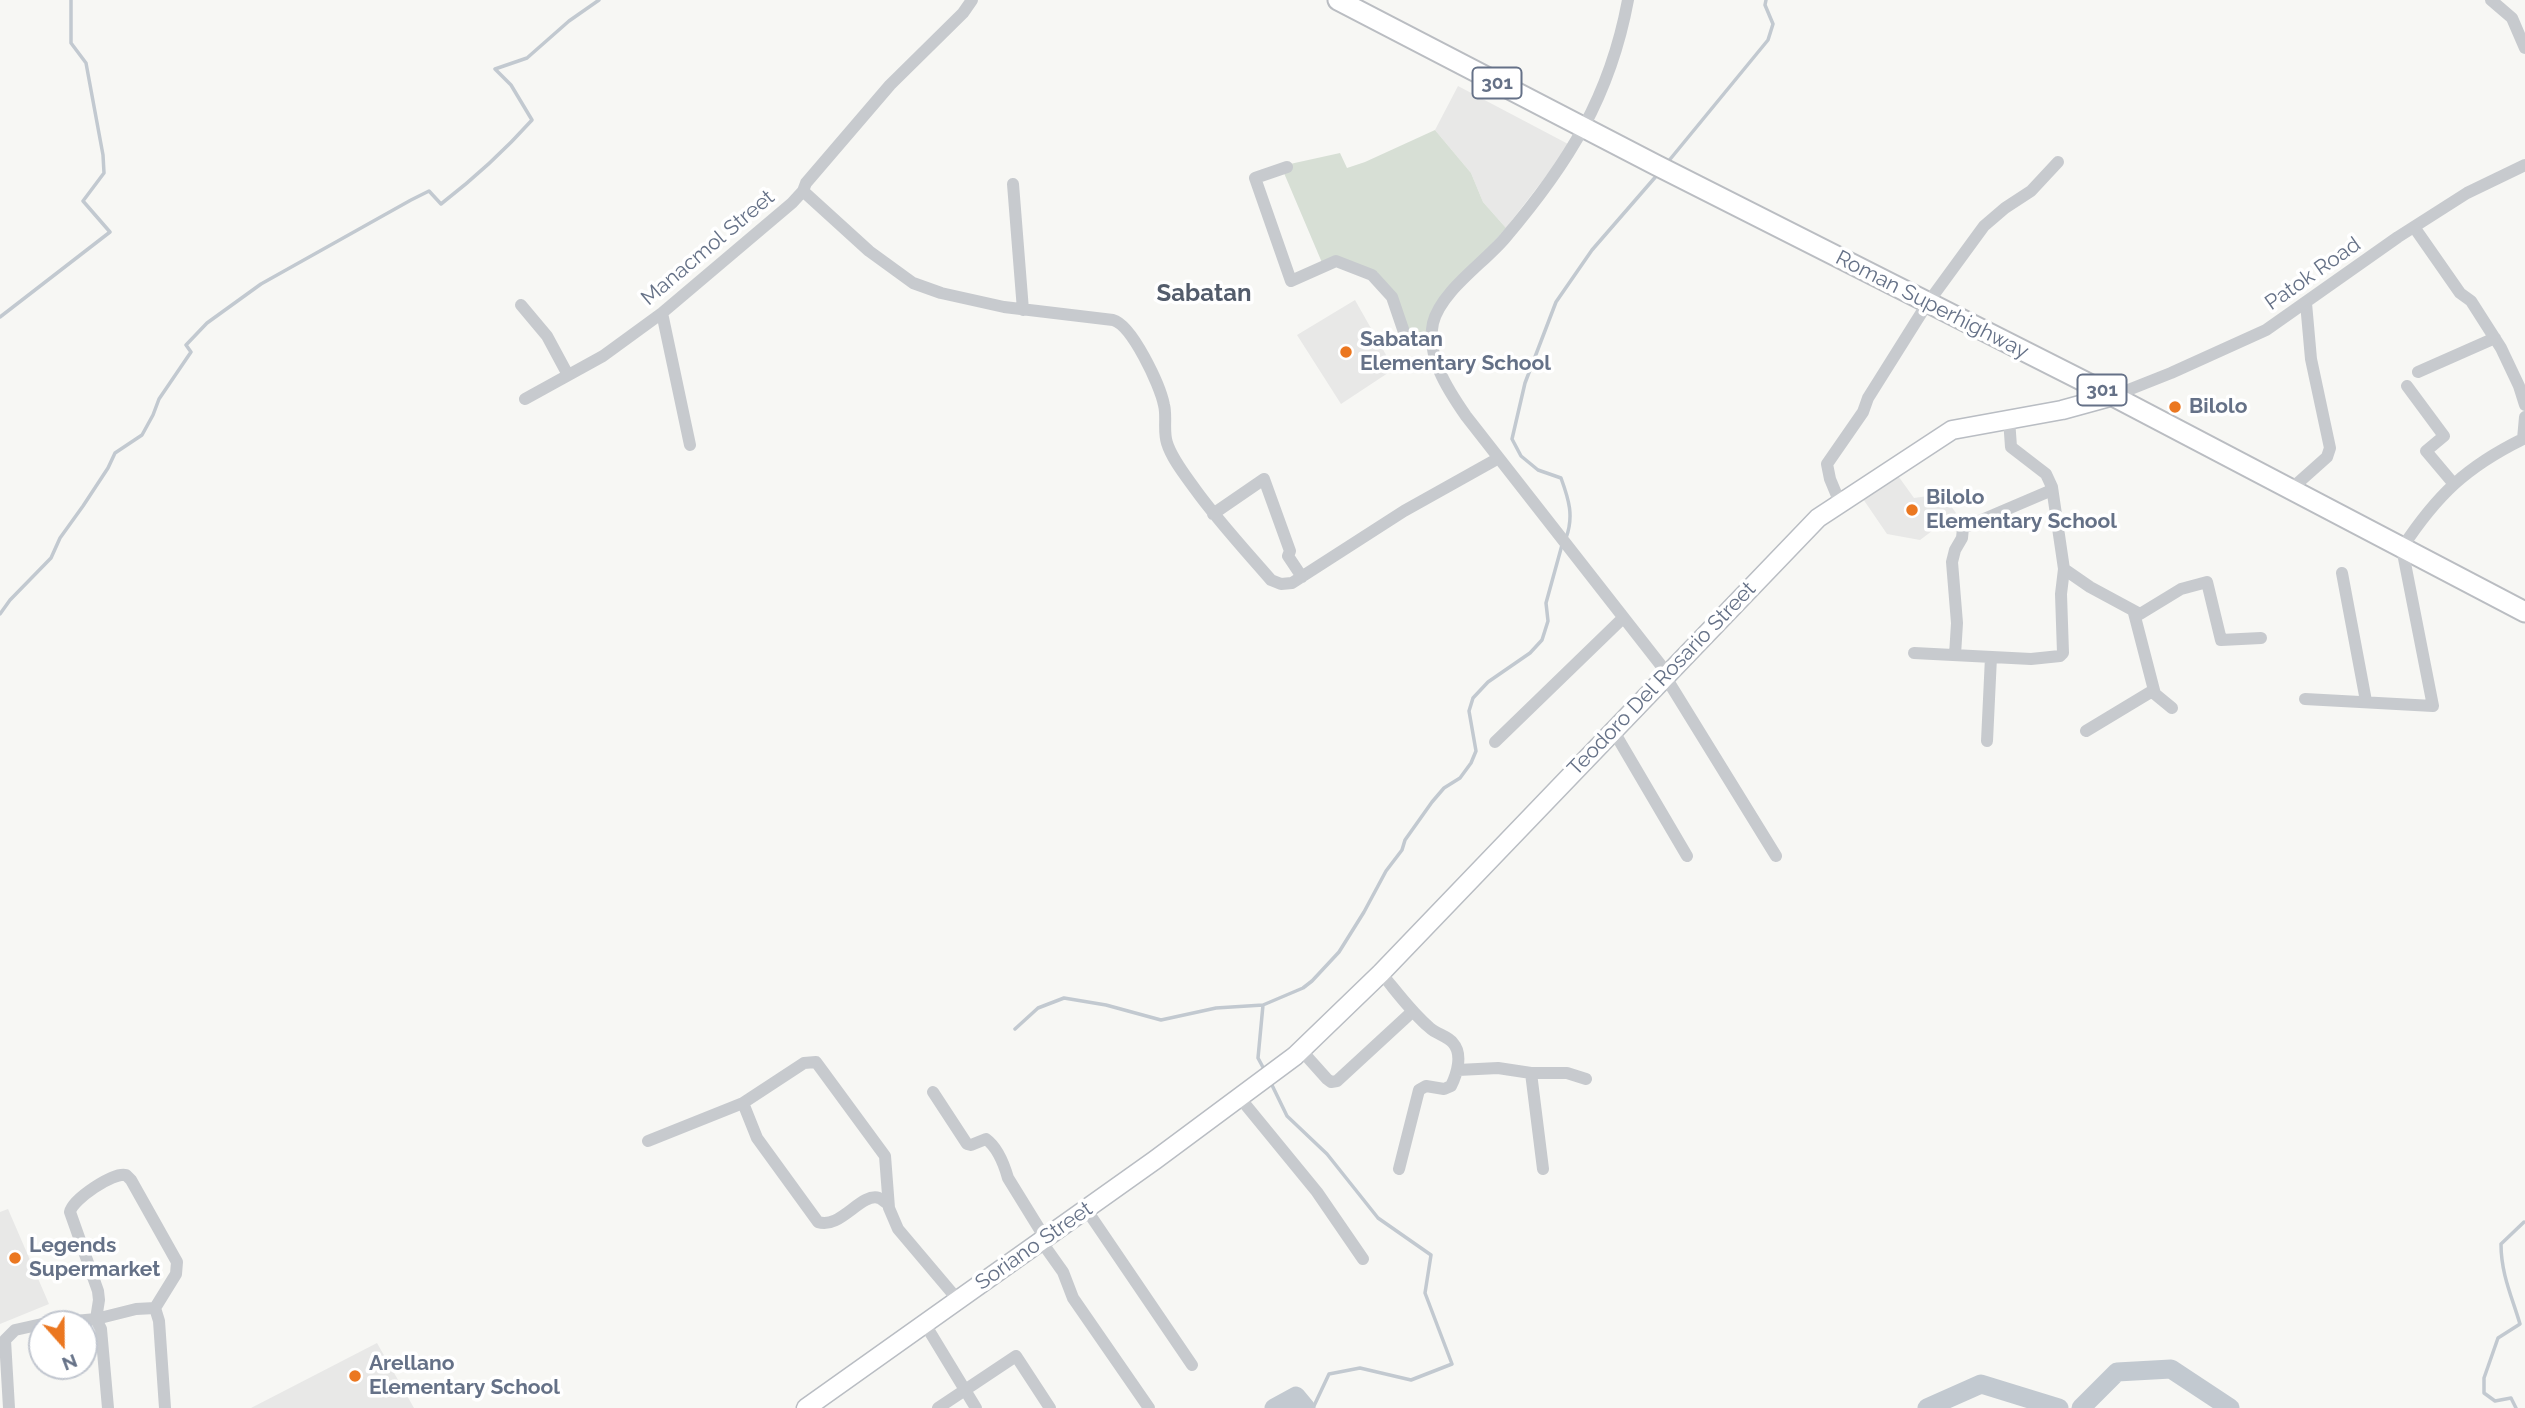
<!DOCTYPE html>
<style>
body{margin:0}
#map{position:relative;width:2525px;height:1408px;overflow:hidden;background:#f7f7f4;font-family:Raleway,sans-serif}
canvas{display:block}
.north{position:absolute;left:28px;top:1310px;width:70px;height:70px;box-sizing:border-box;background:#fff;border:2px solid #c1c6cf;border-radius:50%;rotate:159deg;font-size:19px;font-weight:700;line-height:28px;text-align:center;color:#657187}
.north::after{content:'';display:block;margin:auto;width:24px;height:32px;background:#eb7720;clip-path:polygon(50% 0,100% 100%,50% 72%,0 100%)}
</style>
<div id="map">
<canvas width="2525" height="1408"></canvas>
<div class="north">N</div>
</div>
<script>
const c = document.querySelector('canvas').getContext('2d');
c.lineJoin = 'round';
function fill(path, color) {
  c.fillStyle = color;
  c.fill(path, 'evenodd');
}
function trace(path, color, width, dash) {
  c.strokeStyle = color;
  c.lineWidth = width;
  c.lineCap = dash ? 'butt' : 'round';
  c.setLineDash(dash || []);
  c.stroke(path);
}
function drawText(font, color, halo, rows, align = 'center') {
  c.font = font + ' Raleway,sans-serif';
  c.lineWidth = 7;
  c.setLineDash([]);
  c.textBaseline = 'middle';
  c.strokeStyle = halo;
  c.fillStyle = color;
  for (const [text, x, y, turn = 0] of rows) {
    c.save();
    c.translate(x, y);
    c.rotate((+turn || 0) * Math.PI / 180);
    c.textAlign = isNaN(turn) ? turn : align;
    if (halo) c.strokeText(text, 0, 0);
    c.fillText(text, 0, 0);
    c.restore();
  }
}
fill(new Path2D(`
 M 1458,86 L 1570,145 L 1506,228 L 1483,202 L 1471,173 L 1435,130 Z
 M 1355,300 L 1394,369 L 1341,404 L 1297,335 Z
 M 1896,473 L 1914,498 L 1942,494 L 1956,513 L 1920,540 L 1887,534 L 1861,496 Z
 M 8,1209 L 49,1304 L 0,1324 L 0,1212 Z
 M 377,1343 L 414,1408 L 251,1408 Z`), '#e8e8e7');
fill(new Path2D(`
 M 1435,130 L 1471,173 L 1483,202 L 1506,228 L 1470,268 L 1429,336 L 1407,336 L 1377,272 L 1323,265 L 1281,166 L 1340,153 L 1347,168 L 1365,162 Z`), '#d7dfd5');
trace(new Path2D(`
 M 1667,163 L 1768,40 L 1773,24 L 1765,5 L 1766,0
 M 0,317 L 110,232 L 83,201 L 104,173 L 103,155 L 86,63 L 71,43 L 71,0
 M 1566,538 C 1574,516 1569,500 1561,478 L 1538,470 L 1521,456 L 1512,439 L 1525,383 L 1556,302 L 1592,250 L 1658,174
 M 0,614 L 10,600 L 51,558 L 60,538 L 83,506 L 108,468 L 115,453 L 142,435 L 153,415 L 159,399 L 191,352 L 186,345 L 207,323 L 261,284 L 411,200 L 429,191 L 441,204 C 472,180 506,149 532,120 L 511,85 L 495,69 L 527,58 L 569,21 L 599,0
 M 1263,1005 L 1258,1058 L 1265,1071
 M 1015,1029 L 1038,1008 L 1064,998 L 1106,1005 L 1161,1020 L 1216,1008 L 1263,1005 L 1303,988 L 1312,981 L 1339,952 L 1364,912 L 1386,871 L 1402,850 L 1405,840 L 1432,802 L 1444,788 L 1460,778 L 1471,763 L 1476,751 L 1469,711 L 1473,698 L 1488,682 L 1530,653 L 1542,640 L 1548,621 L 1546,603 L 1562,545
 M 1270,1081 L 1287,1116 L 1327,1154 L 1378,1218 L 1431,1255 L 1425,1293 L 1452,1364 L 1411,1380 L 1360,1368 L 1329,1374 L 1313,1408
 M 2516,1408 L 2511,1398 L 2495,1401 L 2484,1393 L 2484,1378 L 2498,1338 L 2520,1324 C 2512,1297 2501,1274 2501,1244 L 2524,1222`), '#c2c9d0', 3.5);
trace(new Path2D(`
 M 1274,1408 L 1296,1396 L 1306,1408
 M 1927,1408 L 1981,1384 L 2059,1408
 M 2081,1408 L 2117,1372 L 2171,1369 L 2230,1408`), '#c2c9d0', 19);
const secondary = new Path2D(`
 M 806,1408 L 1155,1160 L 1295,1056 L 1381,973 L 1818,518 L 1952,430 L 2062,410 L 2113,396`);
const primary = new Path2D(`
 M 1338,0 L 1656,165 L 2113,396 L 2525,612`);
trace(secondary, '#b9bdc3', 21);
trace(primary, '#babdc2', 23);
trace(new Path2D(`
 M 1628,0 C 1610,97 1568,164 1505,238 C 1484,263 1441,291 1433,323 C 1426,357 1448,390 1466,416 L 1667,673
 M 2491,0 L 2512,18 L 2525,48
 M 1287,167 L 1255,178 L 1291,281 L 1336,261 L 1372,275 L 1392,297 L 1406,338 L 1433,338
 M 1013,184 L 1023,310
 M 803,191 L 869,251 L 913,283 L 941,293 L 1004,307 L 1113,320 C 1132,325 1160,385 1164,405 C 1167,417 1163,431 1167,443 C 1172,459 1185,475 1195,489 C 1218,521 1245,550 1271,580 L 1281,584 L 1292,583 L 1404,511 L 1497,459
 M 2414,227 L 2460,293 L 2471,301 L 2501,348 L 2519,386 L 2525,405
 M 521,305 L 547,336 L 568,375
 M 662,313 L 690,445
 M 2418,372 L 2495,338
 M 2407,386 L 2444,436 L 2426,451 L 2453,483
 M 2113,396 L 2171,373 L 2266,330 L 2398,237 L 2467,193 L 2525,165
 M 525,399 L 603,356 L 662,313 L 792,203 L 803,191 L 806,183 L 890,85 L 963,13 L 972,0
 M 2290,490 L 2327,457 L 2330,448 L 2311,359 L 2306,303
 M 1840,503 L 1830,479 L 1827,464 L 1863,412 L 1868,398 L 1927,304 L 1984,226 L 2005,208 L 2031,191 L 2058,162
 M 1213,514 L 1264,479 L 1290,551 L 1288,556 L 1302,577
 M 2064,569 L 2090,587 L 2140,614 L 2181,589 L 2207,582 L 2221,640 L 2261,638
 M 2342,573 L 2366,701
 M 2134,613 L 2155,694 L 2172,708
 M 1914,653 L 2031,659 L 2060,656 L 2063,653 L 2061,594 L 2064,569 L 2052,487 L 2046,474 L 2011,447 L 2009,419
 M 1955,655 L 1957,623 L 1952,562 L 1955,550 L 1962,538 L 1963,528 L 2052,490
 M 1665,676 L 1776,856
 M 2305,699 L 2433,706 L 2402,548 C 2437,495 2466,467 2523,439 L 2525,417
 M 1613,730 L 1687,856
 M 2086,731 L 2154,690
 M 1987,741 L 1991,657
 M 1495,742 L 1623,618
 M 1381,973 C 1397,992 1411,1012 1430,1028 C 1436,1034 1448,1036 1453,1043 C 1463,1054 1457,1074 1451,1086 L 1444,1089 L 1426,1086 L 1419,1090 L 1399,1169
 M 1301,1050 L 1327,1079 L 1331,1082 L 1337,1081 L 1413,1011
 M 1458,1070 L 1498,1068 L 1531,1073 L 1543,1169
 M 1531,1073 L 1567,1073 L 1586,1079
 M 933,1092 L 967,1144 L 971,1145 L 986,1139 C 997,1147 1004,1164 1008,1178 L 1045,1238
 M 1240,1098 L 1317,1192 L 1363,1259
 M 743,1103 L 757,1138 L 818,1222 C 840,1230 861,1192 879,1198 C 880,1198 888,1204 888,1204
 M 648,1141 L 743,1103 L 804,1063 L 816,1062 L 885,1156 L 889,1208 L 898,1229 L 958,1300
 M 1086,1209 L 1192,1365
 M 1041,1241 L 1063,1272 L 1073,1298 L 1149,1408
 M 155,1308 L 159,1321 L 165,1408
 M 44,1324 L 96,1319 L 136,1309 L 155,1308
 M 925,1324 L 976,1408
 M 9,1408 L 5,1340 L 15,1330 L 42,1324
 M 108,1408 L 101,1329 L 96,1319 L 99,1300 L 98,1291 L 70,1212 C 73,1199 113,1172 126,1175 L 131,1180 L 177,1262 L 176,1274 L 155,1308
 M 938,1408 L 1016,1356 L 1050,1408`), '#c7cace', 12);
trace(secondary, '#fff', 18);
trace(primary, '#fff', 19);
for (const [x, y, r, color] of [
 [1346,352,7,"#eb7720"],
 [2175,407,7,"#eb7720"],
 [1912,510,7,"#eb7720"],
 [15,1258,7,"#eb7720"],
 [355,1376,7,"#eb7720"]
]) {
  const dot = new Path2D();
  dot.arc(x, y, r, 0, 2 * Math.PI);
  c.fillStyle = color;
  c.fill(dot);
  trace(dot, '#fff', 2.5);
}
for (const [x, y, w] of [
 [1497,83,49],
 [2102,390,49]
]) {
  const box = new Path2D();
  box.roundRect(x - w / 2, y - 15.5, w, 31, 5);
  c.fillStyle = '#fff';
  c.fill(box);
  trace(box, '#657187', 2);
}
drawText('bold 19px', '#657187', null, [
 ["301",1497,83],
 ["301",2102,390]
]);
drawText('21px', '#657187', '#fff', [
 ["Manacmol Street",708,248,-40],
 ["Patok Road",2313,274,-35],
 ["Roman Superhighway",1932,305,27],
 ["Teodoro Del Rosario Street",1662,679,-46],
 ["Soriano Street",1034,1246,-35]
]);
drawText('bold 21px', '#657187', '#fff', [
 ["Sabatan",1360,340],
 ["Elementary School",1360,364],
 ["Bilolo",2189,407],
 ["Bilolo",1926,498],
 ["Elementary School",1926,522],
 ["Legends",29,1246],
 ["Supermarket",29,1270],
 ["Arellano",369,1364],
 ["Elementary School",369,1388]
], 'left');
drawText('bold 24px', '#535c6b', '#fff', [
 ["Sabatan",1204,294]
]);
</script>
